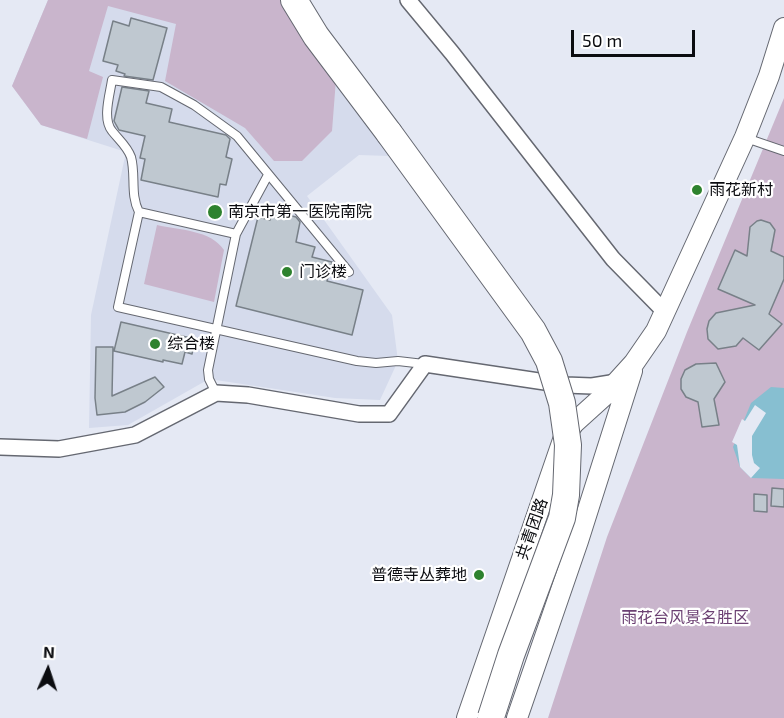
<!DOCTYPE html>
<meta charset="utf-8">
<style>
body{margin:0}
#map{position:relative;width:784px;height:718px;overflow:hidden;background:#e5e9f4;font-family:"Exo 2",sans-serif}
canvas{display:block}
.north{position:absolute;left:18px;top:640px;width:60px;height:60px;-webkit-text-stroke:4px #fff;paint-order:stroke;rotate:3deg;font-size:16px;font-weight:700;line-height:24px;text-align:center;color:#0b0c10}
.north::after{content:'';display:block;margin:auto;width:21px;height:27px;background:#0b0c10;clip-path:polygon(50% 0,100% 100%,50% 72%,0 100%)}
.scale{position:absolute;left:571px;top:30px;width:124px;height:27px;box-sizing:border-box;border:3px solid #0b0c10;border-top:0;padding-left:8px;font-size:18px;line-height:21px;white-space:nowrap;color:#0b0c10;-webkit-text-stroke:4px #fff;paint-order:stroke}
</style>
<div id="map">
<canvas width="784" height="718"></canvas>
<div class="north">N</div>
<div class="scale">50 m</div>
</div>
<script>
const c = document.querySelector('canvas').getContext('2d');
c.lineJoin = 'round';
function fill(path, color) {
  c.fillStyle = color;
  c.fill(path, 'evenodd');
}
function trace(path, color, width, dash) {
  c.strokeStyle = color;
  c.lineWidth = width;
  c.lineCap = dash ? 'butt' : 'round';
  c.setLineDash(dash || []);
  c.stroke(path);
}
function drawText(font, color, halo, rows, align = 'center') {
  c.font = font + ' "Exo 2","Noto Sans SC",sans-serif';
  c.lineWidth = 4.5;
  c.setLineDash([]);
  c.textBaseline = 'middle';
  c.strokeStyle = halo;
  c.fillStyle = color;
  for (const [text, x, y, turn = 0] of rows) {
    c.save();
    c.translate(x, y);
    c.rotate((+turn || 0) * Math.PI / 180);
    c.textAlign = isNaN(turn) ? turn : align;
    if (halo) c.strokeText(text, 0, 0);
    c.fillText(text, 0, 0);
    c.restore();
  }
}
fill(new Path2D(`
 M 48,0 L 282,0 L 389,156 L 359,155 L 307,196 L 392,315 L 398,361 L 380,400 L 335,398 L 209,379 L 128,425 L 89,428 L 91,315 L 126,152 L 41,125 L 12,86 Z`), '#d5dbec');
fill(new Path2D(`
 M 48,0 L 282,0 L 336,79 L 332,131 L 302,161 L 274,161 L 245,128 L 165,81 L 176,24 L 108,6 L 89,71 L 103,77 L 87,139 L 41,125 L 12,86 Z
 M 784,98 L 784,718 L 548,718 L 607,537 L 687,332 Z
 M 157,225 C 179,230 211,230 224,250 L 214,302 L 144,284 Z`), '#c9b5cc');
fill(new Path2D(`
 M 771,387 L 784,388 L 784,479 L 751,478 L 740,467 L 733,447 L 751,403 Z`), '#87bfd1');
fill(new Path2D(`
 M 755,405 L 766,413 L 752,436 L 752,455 L 754,463 L 760,468 L 751,478 L 740,467 L 737,445 L 732,442 L 742,419 L 745,421 Z`), '#e5e9f4');
const building = new Path2D(`
 M 131,18 L 167,28 L 153,80 L 124,76 L 125,74 L 116,71 L 118,65 L 103,61 L 113,21 L 129,26 Z
 M 122,87 L 149,91 L 146,103 L 172,109 L 169,122 L 226,135 L 230,139 L 226,157 L 232,159 L 226,185 L 220,184 L 218,197 L 141,180 L 145,159 L 140,158 L 145,136 L 119,130 L 114,121 Z
 M 272,211 L 296,217 L 300,222 L 296,242 L 315,247 L 312,257 L 332,262 L 327,281 L 363,290 L 352,335 L 236,306 L 258,217 L 270,220 Z
 M 761,220 L 770,223 L 775,230 L 771,251 L 784,257 L 784,279 L 769,314 L 782,324 L 759,350 L 743,338 L 736,346 L 718,349 L 708,339 L 707,329 L 709,321 L 716,313 L 755,305 L 718,289 L 735,250 L 747,256 L 750,227 L 757,221 Z
 M 121,322 L 195,339 L 192,354 L 185,352 L 182,364 L 163,360 L 163,362 L 114,351 Z
 M 96,347 L 113,347 L 112,396 L 155,377 L 164,387 L 145,402 L 125,412 L 97,415 L 95,398 Z
 M 716,363 L 725,382 L 714,399 L 719,425 L 702,427 L 698,402 L 686,397 L 681,389 L 681,379 L 685,370 L 696,364 Z
 M 772,488 L 784,489 L 784,507 L 771,506 Z
 M 754,494 L 767,495 L 767,512 L 754,511 Z`);
fill(building, '#bfc8d0');
trace(building, '#788088', 1.5);
const service = new Path2D(`
 M 746,138 L 784,151
 M 139,212 C 130,195 136,175 131,157 C 127,146 119,140 112,131 C 102,119 110,94 112,80 L 161,87 L 194,105 L 237,136 L 349,272
 M 236,234 L 139,212 L 118,307 L 357,361 L 376,363 L 398,361 L 424,364
 M 216,393 L 209,379 L 208,370 L 236,234 L 268,175`);
const minor = new Path2D(`
 M 408,0 L 452,53 L 613,259 L 665,312
 M 0,447 L 59,449 L 135,435 L 216,393 L 248,395 L 359,414 L 389,414 L 425,364 L 565,385 L 592,386 L 617,382`);
const tertiary = new Path2D(`
 M 467,718 L 564,437 L 574,423 L 605,395 L 634,363 L 656,331 L 745,137 L 769,76 L 784,28
 M 517,718 L 578,541 L 632,371`);
const primary = new Path2D(`
 M 294,0 L 316,36 L 389,133`);
trace(service, '#656871', 10);
trace(minor, '#656871', 18);
trace(tertiary, '#656871', 22);
trace(primary, '#656871', 28);
trace(service, '#fff', 8);
trace(minor, '#fff', 15);
trace(tertiary, '#fff', 20);
trace(primary, '#fff', 26);
const primaryBridge = new Path2D(`
 M 389,133 L 533,331 L 549,361 L 562,403 L 568,445 L 566,495 L 562,518 L 511,655 L 491,717`);
trace(primaryBridge, '#656871', 28, []);
trace(primaryBridge, '#fff', 26);
for (const [x, y, r, color] of [
 [697,190,6,"#2e822e"],
 [215,212,8,"#2e822e"],
 [287,272,6,"#2e822e"],
 [155,344,6,"#2e822e"],
 [479,575,6,"#2e822e"]
]) {
  const dot = new Path2D();
  dot.arc(x, y, r, 0, 2 * Math.PI);
  c.fillStyle = color;
  c.fill(dot);
  trace(dot, '#fff', 2);
}
drawText('16px', '#0b0c10', '#fff', [
 ["雨花新村",709,190],
 ["南京市第一医院南院",228,212],
 ["门诊楼",299,272],
 ["综合楼",167,344],
 ["普德寺丛葬地",467,575,"right"]
], 'left');
drawText('16px', '#0b0c10', '#fff', [
 ["共青团路",532,529,-71]
]);
drawText('16px', '#6c4173', '#fff', [
 ["雨花台风景名胜区",685,618]
]);
</script>
